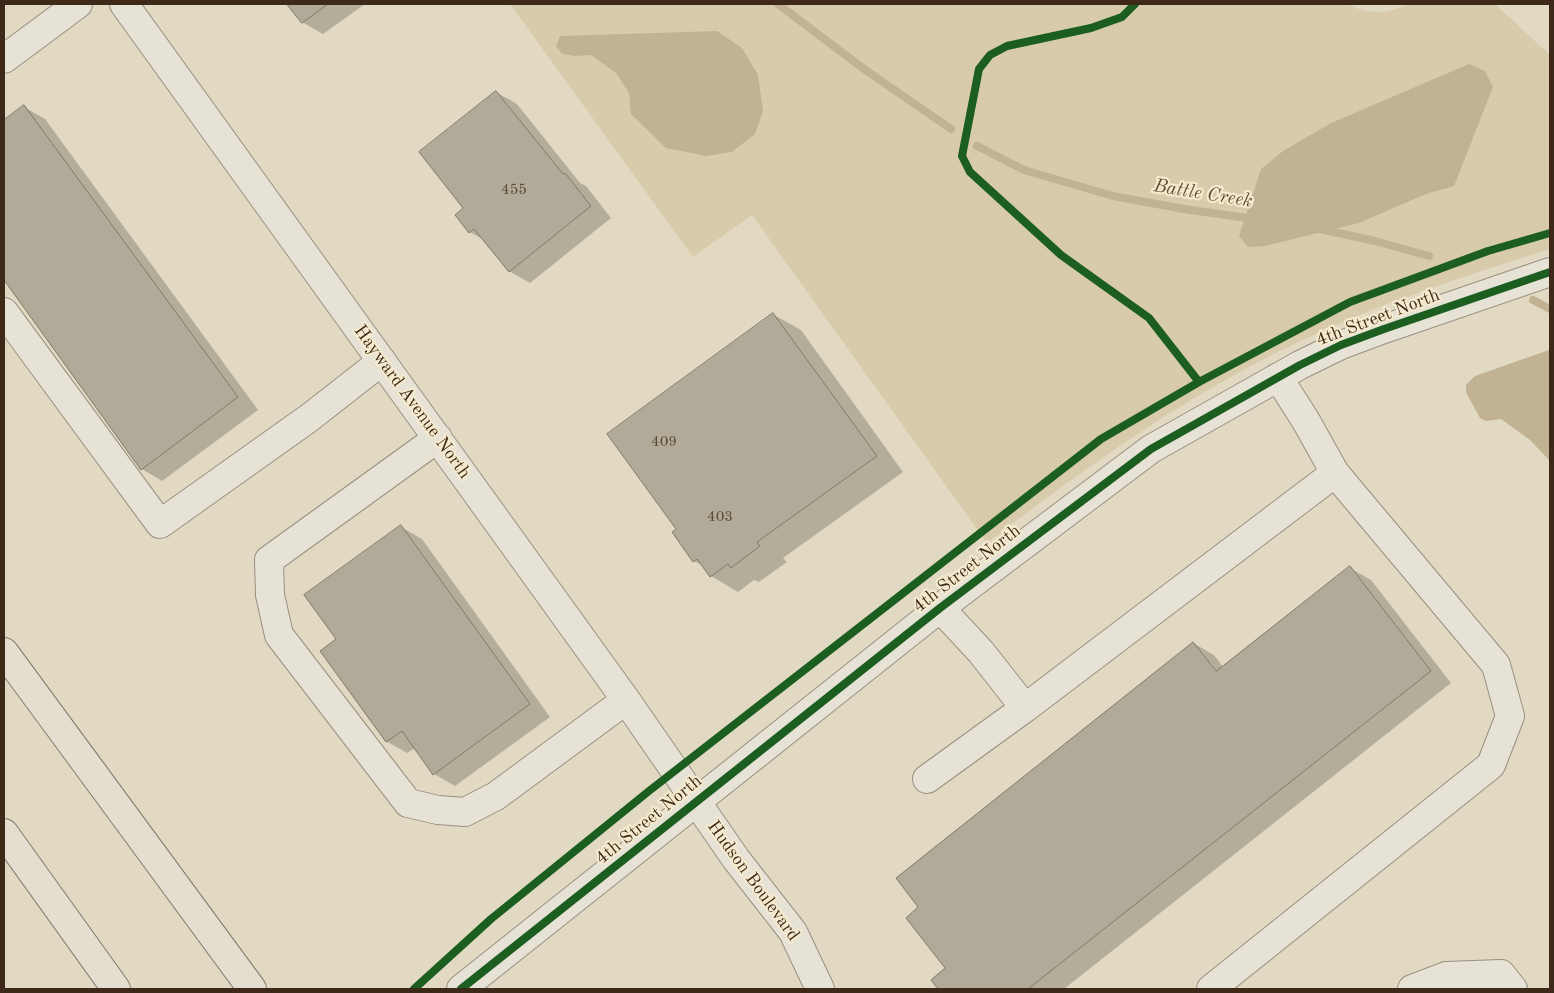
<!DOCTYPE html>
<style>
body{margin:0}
#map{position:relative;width:1554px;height:993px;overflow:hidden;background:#e1d9c1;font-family:"Old Standard TT",serif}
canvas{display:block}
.frame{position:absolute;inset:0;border:5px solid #3e2818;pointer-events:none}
</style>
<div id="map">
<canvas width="1554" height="993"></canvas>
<div class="frame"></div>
</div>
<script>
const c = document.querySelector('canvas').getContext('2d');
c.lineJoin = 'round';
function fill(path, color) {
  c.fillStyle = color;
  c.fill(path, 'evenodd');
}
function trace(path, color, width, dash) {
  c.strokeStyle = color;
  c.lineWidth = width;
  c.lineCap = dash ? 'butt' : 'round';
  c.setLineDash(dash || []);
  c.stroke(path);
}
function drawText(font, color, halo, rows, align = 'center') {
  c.font = font + ' "Old Standard TT",serif';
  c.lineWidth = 4.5;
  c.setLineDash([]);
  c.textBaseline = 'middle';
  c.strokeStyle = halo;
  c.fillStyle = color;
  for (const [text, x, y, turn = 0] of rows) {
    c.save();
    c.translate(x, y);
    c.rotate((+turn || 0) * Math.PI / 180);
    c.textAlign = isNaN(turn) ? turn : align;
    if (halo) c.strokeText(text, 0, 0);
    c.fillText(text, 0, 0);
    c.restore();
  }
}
fill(new Path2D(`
 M 510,4 L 1347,4 C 1366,14 1388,15 1407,4 L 1495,4 L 1550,55 L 1550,249 C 1461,277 1372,306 1288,347 C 1178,401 1083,469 987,543 L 752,215 L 693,257 Z`), '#d8cbab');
fill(new Path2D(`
 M 717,31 L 742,48 L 758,75 L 763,111 L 755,134 L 732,152 L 706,156 L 666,148 L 631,114 L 629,93 L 616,73 L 591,55 L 575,56 L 562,54 L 556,46 L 560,36 Z
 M 1469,64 L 1485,71 L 1493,87 L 1454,186 L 1426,194 L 1359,223 L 1265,246 L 1248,247 L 1239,236 L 1261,169 L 1283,151 L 1331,123 Z
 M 1549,350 L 1550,351 L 1550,461 L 1530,440 L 1501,419 L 1486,421 L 1480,418 L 1466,392 L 1466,385 L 1475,376 Z`), '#c0b293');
fill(new Path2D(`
 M 289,4 L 365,4 L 323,34 L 302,22 Z
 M 496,92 L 517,104 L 580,183 L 586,186 L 611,218 L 530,283 L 509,271 L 484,240 L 470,232 L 465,208 Z
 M 24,107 L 45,119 L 258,410 L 162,481 L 142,469 L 4,277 L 4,121 Z
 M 774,315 L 801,330 L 903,472 L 783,558 L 787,562 L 759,582 L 754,580 L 738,592 L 711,576 L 704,566 L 694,561 L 677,529 Z
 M 401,527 L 422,539 L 550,717 L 455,786 L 434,774 L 415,748 L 407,753 L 386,741 L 337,639 Z
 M 1350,568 L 1371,580 L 1451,683 L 1064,989 L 939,989 L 933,980 L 947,969 L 1193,643 L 1214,655 L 1223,667 Z`), '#0003');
trace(new Path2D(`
 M 778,4 L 864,69 L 951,129
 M 977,146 L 1024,170 L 1113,196 L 1184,209 L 1254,219
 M 1320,229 L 1375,241 L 1429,256
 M 1533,300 L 1550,309`), '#c0b293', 8);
const building = new Path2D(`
 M 287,4 L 328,4 L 302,23 Z
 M 496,91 L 563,174 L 565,173 L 591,206 L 509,272 L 474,229 L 469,233 L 455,215 L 463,208 L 419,152 Z
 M 24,105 L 238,397 L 141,470 L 4,280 L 4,120 Z
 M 773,313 L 877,456 L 757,542 L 760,546 L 731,568 L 728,564 L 710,577 L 697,559 L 693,562 L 672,532 L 676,529 L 607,434 Z
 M 401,525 L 530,704 L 433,775 L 402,731 L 386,742 L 320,651 L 336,639 L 304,595 Z
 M 1350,566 L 1431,671 L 1028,989 L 938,989 L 931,980 L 945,968 L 906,918 L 918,907 L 896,878 L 1193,642 L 1216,671 Z`);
fill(building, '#b1aa99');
trace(building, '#81796b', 1);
const minor = new Path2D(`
 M 124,4 L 626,700 L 736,859 L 793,932 L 820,989
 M 4,59 L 78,4
 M 4,312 L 160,524 L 309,418 L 382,361
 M 438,438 L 269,560 L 270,595 L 279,635 L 408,803 L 438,810 L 465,812 L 496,796 L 626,700
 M 940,608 L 981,652 L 1025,708 L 1335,473
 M 927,779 L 1025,708
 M 461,989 L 940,608 L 1151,449 L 1300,365 L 1341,345 L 1384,329 L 1550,272
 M 1211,989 L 1491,765 L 1510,716 L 1496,665 L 1335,473 L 1306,421 L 1278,377
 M 1412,989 L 1446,976 L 1501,974 L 1513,989`);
const highway = new Path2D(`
 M 4,652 L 252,989
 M 4,833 L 116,989`);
trace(minor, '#989081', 30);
trace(highway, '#81796b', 30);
trace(minor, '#e7e2d6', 28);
trace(highway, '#e3ded0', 28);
trace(new Path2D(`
 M 1135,4 L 1122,17 L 1091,28 L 1007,46 L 990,55 L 979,69 L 962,156 L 970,172 L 1061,255 L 1149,318 L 1199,382
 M 414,989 L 491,919 L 649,791 L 1101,439 L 1199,382 L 1350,302 L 1488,251 L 1550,233
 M 461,989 L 940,608 L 1151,449 L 1300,365 L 1341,345 L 1384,329 L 1550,272`), '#1b5e20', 8);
drawText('15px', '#5b4838', null, [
 ["455",514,190],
 ["409",664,442],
 ["403",720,517]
]);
drawText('18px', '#3e2818', '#f4eace', [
 ["4th Street North",1378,318,-21],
 ["Hayward Avenue North",412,402,54],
 ["4th Street North",967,569,-38],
 ["4th Street North",649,820,-39],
 ["Hudson Boulevard",753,881,54]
]);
drawText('italic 19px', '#614c37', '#f4eace', [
 ["Battle Creek",1203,194,9]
]);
</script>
